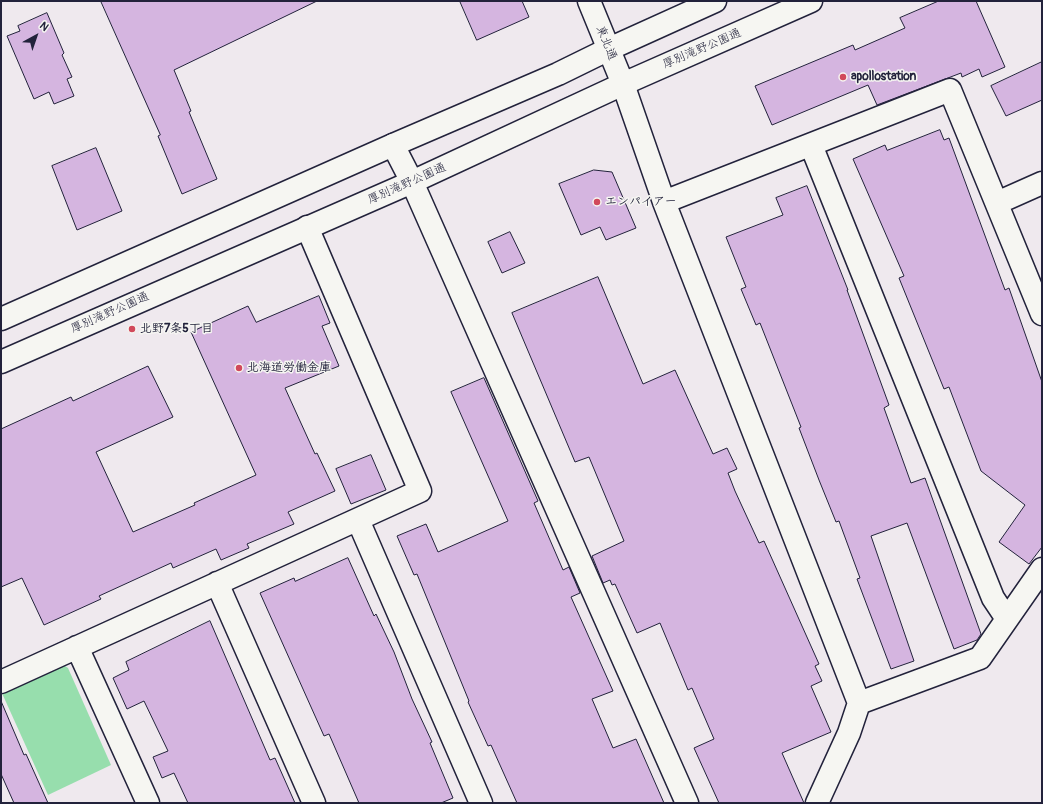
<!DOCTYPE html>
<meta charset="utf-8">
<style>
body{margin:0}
#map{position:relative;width:1043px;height:804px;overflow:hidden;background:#efe9ee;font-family:Pangolin,sans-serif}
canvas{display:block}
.frame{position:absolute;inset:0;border:2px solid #22223b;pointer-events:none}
.north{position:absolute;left:16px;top:16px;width:40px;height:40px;-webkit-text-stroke:3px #f6f6f2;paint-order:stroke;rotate:40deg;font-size:11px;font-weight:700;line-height:16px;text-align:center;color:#22223b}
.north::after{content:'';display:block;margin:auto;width:14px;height:18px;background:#22223b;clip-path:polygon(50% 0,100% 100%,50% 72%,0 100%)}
</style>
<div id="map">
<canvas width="1043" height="804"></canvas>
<div class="frame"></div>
<div class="north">N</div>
</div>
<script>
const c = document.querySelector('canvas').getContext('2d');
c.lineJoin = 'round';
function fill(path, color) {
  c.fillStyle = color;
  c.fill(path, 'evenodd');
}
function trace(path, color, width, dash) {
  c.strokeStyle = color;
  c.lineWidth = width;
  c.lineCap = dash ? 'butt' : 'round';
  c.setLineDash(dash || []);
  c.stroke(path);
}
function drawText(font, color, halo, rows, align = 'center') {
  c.font = font + ' Pangolin,"Klee One",sans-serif';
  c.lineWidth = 3;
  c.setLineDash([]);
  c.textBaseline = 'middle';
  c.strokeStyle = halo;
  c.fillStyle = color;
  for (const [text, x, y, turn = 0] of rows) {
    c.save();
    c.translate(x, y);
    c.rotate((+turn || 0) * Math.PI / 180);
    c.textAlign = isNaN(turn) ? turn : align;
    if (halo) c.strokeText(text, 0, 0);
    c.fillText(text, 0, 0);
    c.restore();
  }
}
fill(new Path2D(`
 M 59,662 L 68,668 L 111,765 L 48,795 L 1,691 Z`), '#97dead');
const building = new Path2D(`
 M 101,1 L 317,1 L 174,70 L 191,111 L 189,112 L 217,179 L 182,194 L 158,136 L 160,135 Z
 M 460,1 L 522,1 L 529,17 L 477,40 Z
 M 939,1 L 976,1 L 1005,67 L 982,77 L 979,69 L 962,77 L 961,73 L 877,105 L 868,85 L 772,125 L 755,86 L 853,45 L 855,50 L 905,28 L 900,18 Z
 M 47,13 L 64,53 L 62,55 L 72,77 L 67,79 L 74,96 L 54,104 L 49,92 L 34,99 L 7,36 L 20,31 L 18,26 Z
 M 1042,62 L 1042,100 L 1006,116 L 991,86 Z
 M 940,130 L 944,140 L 949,138 L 1005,290 L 1009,288 L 1042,382 L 1042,547 L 1029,564 L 999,542 L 1025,505 L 981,471 L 949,387 L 944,389 L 899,278 L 904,276 L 853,159 L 885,145 L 887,150 Z
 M 96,148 L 122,211 L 77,230 L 52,166 Z
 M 594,170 L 612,172 L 636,228 L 606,240 L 600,227 L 581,235 L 559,184 Z
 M 807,186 L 848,290 L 847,290 L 889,405 L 884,408 L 911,483 L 925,478 L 981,634 L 977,640 L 954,649 L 907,523 L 871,536 L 914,661 L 891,669 L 857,579 L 860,578 L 839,521 L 836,522 L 819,480 L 799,428 L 801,427 L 760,323 L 756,325 L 741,289 L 746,287 L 726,237 L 783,215 L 776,198 Z
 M 510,232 L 525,263 L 502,273 L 488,242 Z
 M 598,277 L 643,384 L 675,370 L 713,454 L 727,448 L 737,469 L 728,473 L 735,491 L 759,543 L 764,541 L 819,664 L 815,666 L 822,681 L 811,686 L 831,732 L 782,753 L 804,803 L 719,803 L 694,748 L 714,739 L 692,688 L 688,690 L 660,623 L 637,633 L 615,584 L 612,585 L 610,580 L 603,583 L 592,556 L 624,541 L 589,457 L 575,462 L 512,313 Z
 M 319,296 L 330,323 L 322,326 L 339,366 L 285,388 L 315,454 L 317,453 L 335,491 L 288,512 L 294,524 L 247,544 L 249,548 L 221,560 L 216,549 L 173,568 L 171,563 L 99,596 L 101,599 L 44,625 L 22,578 L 1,587 L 1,429 L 71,397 L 73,401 L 148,366 L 173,417 L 96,452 L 133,532 L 195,505 L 194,503 L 256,475 L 191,332 L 248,306 L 256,322 Z
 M 484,378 L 538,501 L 534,503 L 563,570 L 569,567 L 580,593 L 571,597 L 613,691 L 592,699 L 613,748 L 636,739 L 664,803 L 517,803 L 491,745 L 488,746 L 468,702 L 469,701 L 417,574 L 414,575 L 397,536 L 426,524 L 438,552 L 508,521 L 451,392 Z
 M 371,455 L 386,490 L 351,504 L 336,469 Z
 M 348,558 L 374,616 L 376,614 L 394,652 L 412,699 L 432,742 L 430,743 L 453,798 L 441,803 L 359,803 L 329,734 L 324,736 L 260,593 L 294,578 L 295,581 Z
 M 210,621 L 270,760 L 275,758 L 295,803 L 188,803 L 174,773 L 162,778 L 153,757 L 168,751 L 144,701 L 127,709 L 113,678 L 129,670 L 126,662 Z
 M 1,701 L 24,755 L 26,754 L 48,803 L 14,803 L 1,774 Z`);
fill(building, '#d5b5e0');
trace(building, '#22223b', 1);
const minor = new Path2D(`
 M 589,1 L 623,84 L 664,202 L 859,703 L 849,733 L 817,803
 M 393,145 L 412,182 L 687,803
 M 811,145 L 993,598 L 1007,619
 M 664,202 L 950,90 L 1042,314
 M 997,203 L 1042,183
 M 358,520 L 481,803
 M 217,583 L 314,803
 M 77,647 L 148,803
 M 1,682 L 420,491 L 307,227
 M 859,703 L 980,658 L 1042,569`);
const major = new Path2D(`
 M 1,319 L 393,145 L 558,74 L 609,49 L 715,1
 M 1,362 L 412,182 L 623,84 L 811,1`);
trace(minor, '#22223b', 25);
trace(major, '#22223b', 25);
trace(minor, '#f6f6f2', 22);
trace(major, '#f6f6f2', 22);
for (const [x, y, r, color] of [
 [843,77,4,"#d1495b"],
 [597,202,4,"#d1495b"],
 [132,329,4,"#d1495b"],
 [239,368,4,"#d1495b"]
]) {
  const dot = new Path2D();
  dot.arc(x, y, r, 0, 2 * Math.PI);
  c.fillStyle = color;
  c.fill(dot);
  trace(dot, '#f6f6f2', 1.5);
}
drawText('12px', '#22223b', '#f6f6f2', [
 ["東北通",606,43,68],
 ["厚別滝野公園通",702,49,-23],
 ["厚別滝野公園通",407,184,-24],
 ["厚別滝野公園通",110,313,-24]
]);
drawText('bold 12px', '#22223b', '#f6f6f2', [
 ["apollostation",851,77],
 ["エンパイアー",605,202],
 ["北野7条5丁目",140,329],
 ["北海道労働金庫",247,368]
], 'left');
</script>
